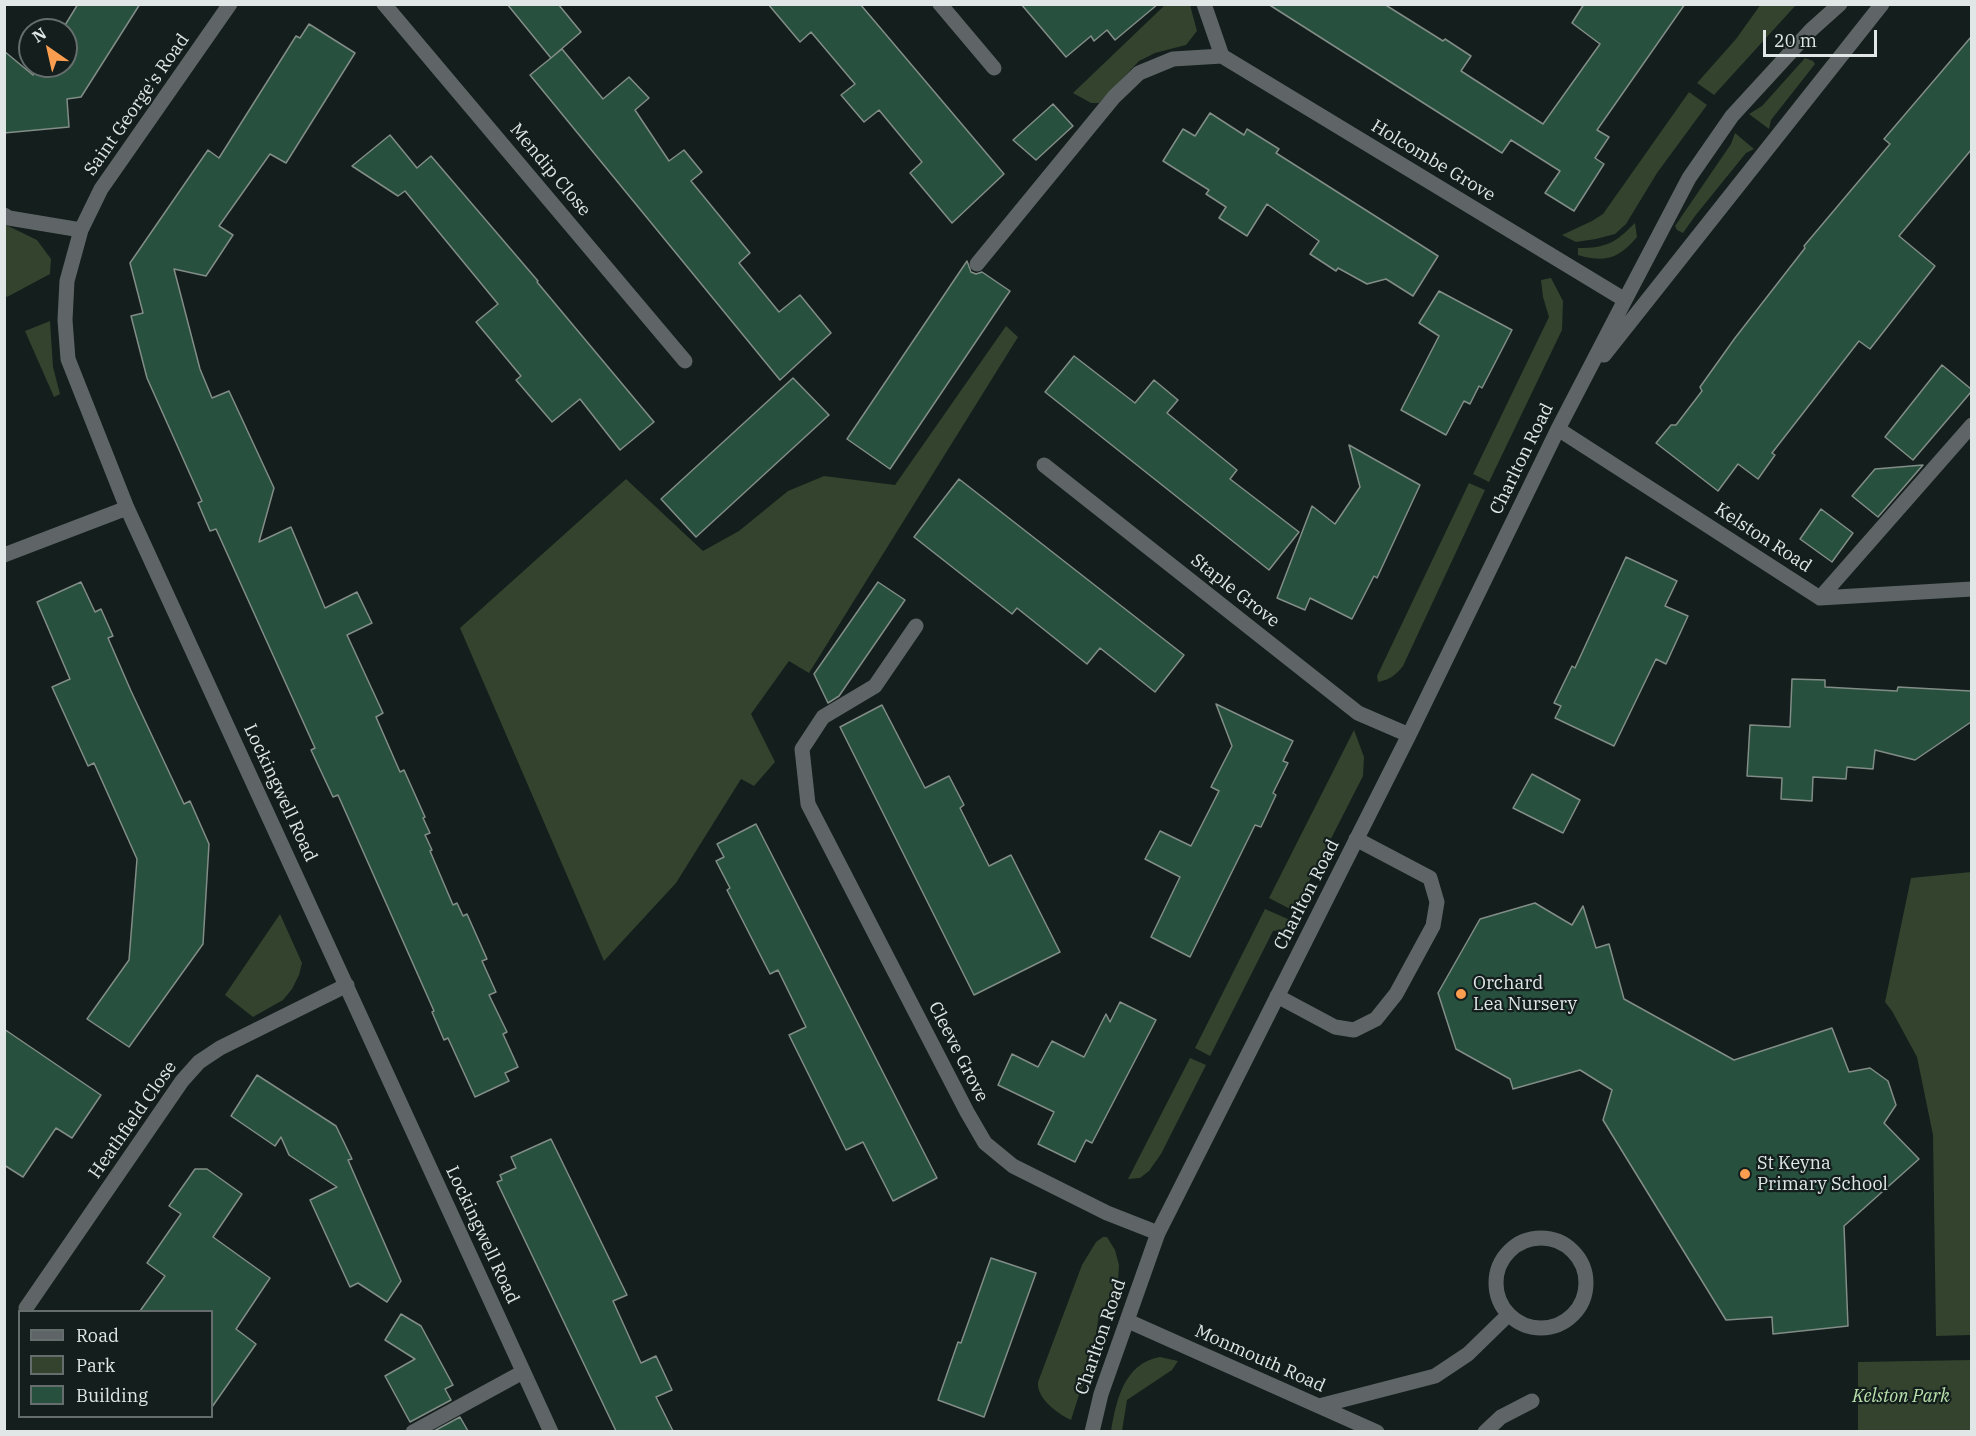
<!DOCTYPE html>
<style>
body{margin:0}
#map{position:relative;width:1976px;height:1436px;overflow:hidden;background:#131e1d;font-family:"IBM Plex Serif",serif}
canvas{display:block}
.frame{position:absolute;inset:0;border:6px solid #e0e7e6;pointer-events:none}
.legend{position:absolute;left:18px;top:1310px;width:195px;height:108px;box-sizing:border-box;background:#131e1d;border:2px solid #656e6d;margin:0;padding:8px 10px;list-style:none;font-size:18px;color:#e0e7e6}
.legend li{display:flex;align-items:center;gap:12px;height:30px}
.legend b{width:30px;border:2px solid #656e6d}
.north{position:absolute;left:18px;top:18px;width:60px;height:60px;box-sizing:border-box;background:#131e1d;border:2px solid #656e6d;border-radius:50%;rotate:326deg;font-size:16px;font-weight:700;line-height:24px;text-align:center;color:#e0e7e6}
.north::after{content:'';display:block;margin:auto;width:21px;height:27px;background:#fb9e50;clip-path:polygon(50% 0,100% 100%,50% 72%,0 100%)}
.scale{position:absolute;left:1763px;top:30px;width:114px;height:27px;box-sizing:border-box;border:3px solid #e0e7e6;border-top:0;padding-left:8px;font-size:18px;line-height:21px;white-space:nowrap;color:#e0e7e6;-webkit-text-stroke:4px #131e1d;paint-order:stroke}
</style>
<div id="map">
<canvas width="1976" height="1436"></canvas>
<div class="frame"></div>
<ul class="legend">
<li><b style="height:8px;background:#5f6566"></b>Road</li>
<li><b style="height:16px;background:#33432d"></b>Park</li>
<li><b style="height:16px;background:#28503f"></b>Building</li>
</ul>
<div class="north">N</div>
<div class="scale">20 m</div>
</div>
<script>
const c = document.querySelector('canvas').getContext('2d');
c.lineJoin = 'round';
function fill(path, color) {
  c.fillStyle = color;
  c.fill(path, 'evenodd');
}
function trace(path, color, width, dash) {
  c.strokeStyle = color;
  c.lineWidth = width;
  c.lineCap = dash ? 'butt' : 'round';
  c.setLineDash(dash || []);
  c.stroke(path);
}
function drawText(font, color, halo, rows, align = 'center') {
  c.font = font + ' "IBM Plex Serif",serif';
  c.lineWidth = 4.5;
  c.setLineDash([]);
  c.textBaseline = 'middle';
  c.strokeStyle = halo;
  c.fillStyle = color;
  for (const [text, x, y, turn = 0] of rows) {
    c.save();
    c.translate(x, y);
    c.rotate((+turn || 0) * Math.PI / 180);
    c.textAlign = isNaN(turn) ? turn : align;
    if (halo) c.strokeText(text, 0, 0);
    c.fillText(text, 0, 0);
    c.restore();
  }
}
fill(new Path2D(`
 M 1761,4 L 1796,5 L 1714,95 L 1697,83 L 1736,39 Z
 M 1165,5 L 1190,5 L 1197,31 L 1186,45 L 1155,53 L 1139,61 L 1099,103 L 1091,103 L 1073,93 Z
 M 1805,58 L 1813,61 L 1815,64 L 1771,120 L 1769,129 L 1749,114 L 1762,106 Z
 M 1689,92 L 1707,105 L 1657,173 L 1626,224 L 1615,234 L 1596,239 L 1576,242 L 1562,235 L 1592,221 L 1603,214 Z
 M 1735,133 L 1754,149 L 1746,153 L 1695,216 L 1683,233 L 1677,230 L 1675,226 L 1731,144 Z
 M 1635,223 L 1637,237 C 1619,259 1604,263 1578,255 L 1578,248 C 1607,248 1615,243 1635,223 Z
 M 4,224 L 37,240 L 51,259 L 50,274 L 7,297 L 4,293 Z
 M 1551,278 L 1563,301 L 1562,330 L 1489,482 L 1473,474 L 1549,317 L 1543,297 L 1541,280 Z
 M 50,321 L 53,367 L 60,394 L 54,397 L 25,331 Z
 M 1006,326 L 1018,337 L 809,673 L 789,661 L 751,714 L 775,762 L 754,786 L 741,779 L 676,883 L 604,961 L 460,628 L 626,479 L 703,551 L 739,531 L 788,491 L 824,476 L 895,485 Z
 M 1469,483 L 1485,490 L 1403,666 C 1396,675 1389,680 1378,682 L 1377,676 Z
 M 1354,730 L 1364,757 L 1363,776 L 1294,911 L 1269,898 Z
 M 1971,872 L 1971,1335 L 1936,1336 L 1933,1135 L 1917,1057 L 1892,1011 L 1885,1002 L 1911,878 Z
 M 1265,909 L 1290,920 L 1285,929 L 1273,931 L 1210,1056 L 1195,1048 Z
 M 280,914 L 302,963 L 299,975 L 292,989 L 283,1000 L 253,1017 L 225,995 Z
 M 1190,1058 L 1206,1065 L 1161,1154 L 1149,1171 L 1140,1178 L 1128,1179 Z
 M 1103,1237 L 1107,1237 L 1115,1250 L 1119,1265 L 1118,1281 L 1098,1320 L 1093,1363 L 1078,1398 L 1071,1420 C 1058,1414 1036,1398 1038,1382 L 1082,1265 L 1096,1242 Z
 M 1160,1357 L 1178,1361 L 1172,1370 L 1127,1400 L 1122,1431 L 1111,1431 C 1116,1401 1124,1363 1160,1357 Z
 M 1971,1360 L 1971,1431 L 1858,1431 L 1858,1362 Z`), '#33432d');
const building = new Path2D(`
 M 78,4 L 140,4 L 81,97 L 67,99 L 69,127 L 4,133 L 4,51 L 33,75 L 39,66 L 66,66 L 66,30 L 62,30 Z
 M 507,4 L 558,4 L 581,32 L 551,58 Z
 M 768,4 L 860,4 L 1004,174 L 952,223 L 910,173 L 922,162 L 879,110 L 864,122 L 841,95 L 855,84 L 811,32 L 800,42 Z
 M 1021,4 L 1158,4 L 1115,40 L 1107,30 L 1094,41 L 1091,36 L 1066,57 Z
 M 1268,4 L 1384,4 L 1443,41 L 1445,39 L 1471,56 L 1461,71 L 1543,124 L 1600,44 L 1572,23 L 1584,4 L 1685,4 L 1597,130 L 1609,137 L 1595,158 L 1604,164 L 1574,211 L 1545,193 L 1560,171 L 1511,140 L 1502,153 Z
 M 309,24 L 355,53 L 286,163 L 270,154 L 219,226 L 233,235 L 206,276 L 174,269 L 200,369 L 212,398 L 229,391 L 274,488 L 259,542 L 291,527 L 325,608 L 357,592 L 372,623 L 347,635 L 383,713 L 376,717 L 400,772 L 404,770 L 425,817 L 423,818 L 430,833 L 425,835 L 432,850 L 430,851 L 453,905 L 457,903 L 463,916 L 467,914 L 487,959 L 482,961 L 496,992 L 489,995 L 507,1032 L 503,1034 L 518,1067 L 505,1073 L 509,1081 L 475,1097 L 448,1038 L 444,1040 L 432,1012 L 434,1011 L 338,795 L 333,797 L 311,750 L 315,748 L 216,529 L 210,531 L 198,503 L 202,501 L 147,378 L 131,316 L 143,313 L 130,263 L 208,150 L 219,158 L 296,36 L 300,38 Z
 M 1971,37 L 1971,150 L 1899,236 L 1935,266 L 1870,349 L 1859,341 L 1772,453 L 1775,455 L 1758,479 L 1738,464 L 1718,491 L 1656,443 L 1671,425 L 1676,425 L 1702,391 L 1700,387 L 1735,338 L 1805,248 L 1804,246 L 1890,144 L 1884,139 Z
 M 562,49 L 603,99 L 629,77 L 649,98 L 635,110 L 669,161 L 684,150 L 702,172 L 691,181 L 750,253 L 739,263 L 779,312 L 800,295 L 831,333 L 780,380 L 530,75 Z
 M 1053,104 L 1073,126 L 1036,160 L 1013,140 Z
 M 1210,113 L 1244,135 L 1247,129 L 1279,149 L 1276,153 L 1438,256 L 1413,296 L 1386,279 L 1367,284 L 1338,268 L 1336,271 L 1310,254 L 1319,241 L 1267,204 L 1247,236 L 1219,218 L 1226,207 L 1206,194 L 1209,190 L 1163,161 L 1183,129 L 1195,136 Z
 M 390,135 L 417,168 L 431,156 L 538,281 L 537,282 L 654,422 L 620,450 L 580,399 L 552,422 L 516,380 L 521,376 L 476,322 L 498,304 L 405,191 L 398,196 L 352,166 Z
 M 967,261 L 971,272 L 976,274 L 982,272 L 1010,291 L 890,469 L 847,439 Z
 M 1439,291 L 1512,330 L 1482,388 L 1479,386 L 1470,404 L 1464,401 L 1446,435 L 1401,410 L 1439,336 L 1419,323 Z
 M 1074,356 L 1135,403 L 1154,380 L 1178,400 L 1167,413 L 1237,470 L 1230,479 L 1299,532 L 1269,570 L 1045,392 Z
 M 1942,365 L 1971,389 L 1971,392 L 1913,460 L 1885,437 Z
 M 793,378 L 829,415 L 696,537 L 661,499 Z
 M 1349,445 L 1420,485 L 1377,578 L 1374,576 L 1352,619 L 1310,598 L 1305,610 L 1277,598 L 1312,506 L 1335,524 L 1360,487 Z
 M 1923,465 L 1878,517 L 1852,496 L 1875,469 Z
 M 959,479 L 1184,655 L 1155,692 L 1100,648 L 1087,664 L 1017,608 L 1012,614 L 914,537 Z
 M 1821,509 L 1853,533 L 1832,562 L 1800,539 Z
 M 1626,557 L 1677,581 L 1665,606 L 1688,616 L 1666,664 L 1656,659 L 1614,746 L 1555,718 L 1561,706 L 1554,703 L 1572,666 L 1575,668 Z
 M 81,582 L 95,612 L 101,609 L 113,636 L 108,638 L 131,691 L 184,804 L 190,801 L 209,844 L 203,944 L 129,1047 L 87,1019 L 129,960 L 137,859 L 94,763 L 88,766 L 52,687 L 70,679 L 37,602 Z
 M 878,582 L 905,600 L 839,696 L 828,703 L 814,674 Z
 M 1792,679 L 1825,680 L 1825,687 L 1897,691 L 1898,687 L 1971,691 L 1971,722 L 1915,760 L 1875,750 L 1873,769 L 1847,767 L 1846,779 L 1813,777 L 1812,801 L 1781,799 L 1782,778 L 1747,776 L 1750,725 L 1790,727 Z
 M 1216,704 L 1293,741 L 1283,761 L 1288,763 L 1273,793 L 1276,795 L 1261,827 L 1255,825 L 1190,957 L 1151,937 L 1180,877 L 1145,859 L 1160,831 L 1191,846 L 1219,791 L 1211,787 L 1232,746 Z
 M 882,705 L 925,788 L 949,776 L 964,805 L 960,808 L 989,866 L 1011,855 L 1060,952 L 974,995 L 840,727 Z
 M 1532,774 L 1580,800 L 1563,833 L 1513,808 Z
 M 756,824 L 937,1178 L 893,1201 L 863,1142 L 846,1150 L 789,1035 L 806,1027 L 778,970 L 770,974 L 727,890 L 730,888 L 716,861 L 724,857 L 717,844 Z
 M 1535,903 L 1572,925 L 1583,906 L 1596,948 L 1609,944 L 1624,999 L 1734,1060 L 1832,1028 L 1849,1072 L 1870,1068 L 1888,1081 L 1896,1105 L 1884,1123 L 1919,1159 L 1844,1226 L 1848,1326 L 1773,1334 L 1772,1317 L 1726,1320 L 1603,1120 L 1612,1090 L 1580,1070 L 1513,1089 L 1510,1079 L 1456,1049 L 1438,993 L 1480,919 Z
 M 1120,1002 L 1156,1020 L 1092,1143 L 1086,1140 L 1075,1162 L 1038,1144 L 1054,1112 L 998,1085 L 1012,1054 L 1038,1067 L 1052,1041 L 1084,1057 L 1106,1014 L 1110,1022 Z
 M 4,1029 L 101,1095 L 72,1138 L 56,1128 L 23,1177 L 4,1165 Z
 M 257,1075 L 336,1126 L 352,1159 L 348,1160 L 401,1281 L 387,1302 L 358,1283 L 350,1287 L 310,1200 L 337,1187 L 289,1155 L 281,1137 L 275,1146 L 231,1116 Z
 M 551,1139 L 627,1295 L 613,1301 L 641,1363 L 656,1356 L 672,1390 L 656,1397 L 673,1431 L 616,1431 L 497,1182 L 502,1180 L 500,1175 L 516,1168 L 511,1157 Z
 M 195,1169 L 207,1169 L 242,1194 L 213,1237 L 270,1278 L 236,1329 L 256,1344 L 212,1407 L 212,1311 L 140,1311 L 165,1276 L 147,1263 L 181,1214 L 169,1206 Z
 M 991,1258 L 1036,1273 L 984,1417 L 938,1400 L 958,1342 L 961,1343 Z
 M 401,1314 L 421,1326 L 453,1385 L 445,1389 L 451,1400 L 410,1422 L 385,1376 L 415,1359 L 385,1340 Z
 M 460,1417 L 468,1431 L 434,1431 Z`);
fill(building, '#28503f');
trace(building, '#828d87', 1.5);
trace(new Path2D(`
 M 230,4 L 101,189 L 81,230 L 67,281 L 65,320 L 68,359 L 127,508 L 551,1432
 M 384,4 L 685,361
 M 940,4 L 994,68
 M 1222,56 L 1625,300
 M 4,215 L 9,218 L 81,230
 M 977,264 L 1114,97 L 1139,73 L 1173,59 L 1222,56 L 1204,4
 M 1604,355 L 1882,4
 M 1558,429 L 1820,598 L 1972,589
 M 1044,465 L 1358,713 L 1409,735
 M 4,555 L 127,508
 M 1820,598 L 1972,425
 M 916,626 L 875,686 L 823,717 L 802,749 L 808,804 L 967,1112 L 985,1143 L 1013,1166 L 1107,1213 L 1158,1233
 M 1277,996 L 1335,1027 L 1354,1030 L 1376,1019 L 1396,994 L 1433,926 L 1437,902 L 1430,878 L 1356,839
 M1496 1283a45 45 0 1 1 90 0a45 45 0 1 1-90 0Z
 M 26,1308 L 182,1081 L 199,1062 L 220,1048 L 347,985
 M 1128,1321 L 1377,1432
 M 1319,1406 L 1435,1376 L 1468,1354 L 1508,1315
 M 413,1432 L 523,1372
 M 1092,1432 L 1101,1394 L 1158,1233 L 1409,735 L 1558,429 L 1625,300 L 1689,178 L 1732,116 L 1811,30 L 1840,4
 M 1485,1432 L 1501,1417 L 1532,1401`), '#5f6566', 15);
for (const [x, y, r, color] of [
 [1461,994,6,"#fb9e50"],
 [1745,1174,6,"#fb9e50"]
]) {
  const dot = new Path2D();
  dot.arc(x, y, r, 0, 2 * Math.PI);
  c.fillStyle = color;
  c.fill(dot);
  trace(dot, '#131e1d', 2);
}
drawText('18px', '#e0e7e6', '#131e1d', [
 ["Saint George's Road",137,105,-55],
 ["Holcombe Grove",1433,161,31],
 ["Mendip Close",550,170,50],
 ["Charlton Road",1522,459,-64],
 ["Kelston Road",1763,538,33],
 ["Staple Grove",1235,591,38],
 ["Lockingwell Road",280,793,65],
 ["Charlton Road",1307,895,-63],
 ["Cleeve Grove",958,1052,63],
 ["Heathfield Close",133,1120,-55],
 ["Lockingwell Road",482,1235,65],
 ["Charlton Road",1101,1337,-71],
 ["Monmouth Road",1260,1359,24]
]);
drawText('18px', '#e0e7e6', '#131e1d', [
 ["Orchard",1473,984],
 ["Lea Nursery",1473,1005],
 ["St Keyna",1757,1164],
 ["Primary School",1757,1185]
], 'left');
drawText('italic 18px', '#bae2ac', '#131e1d', [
 ["Kelston Park",1901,1397]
]);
</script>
